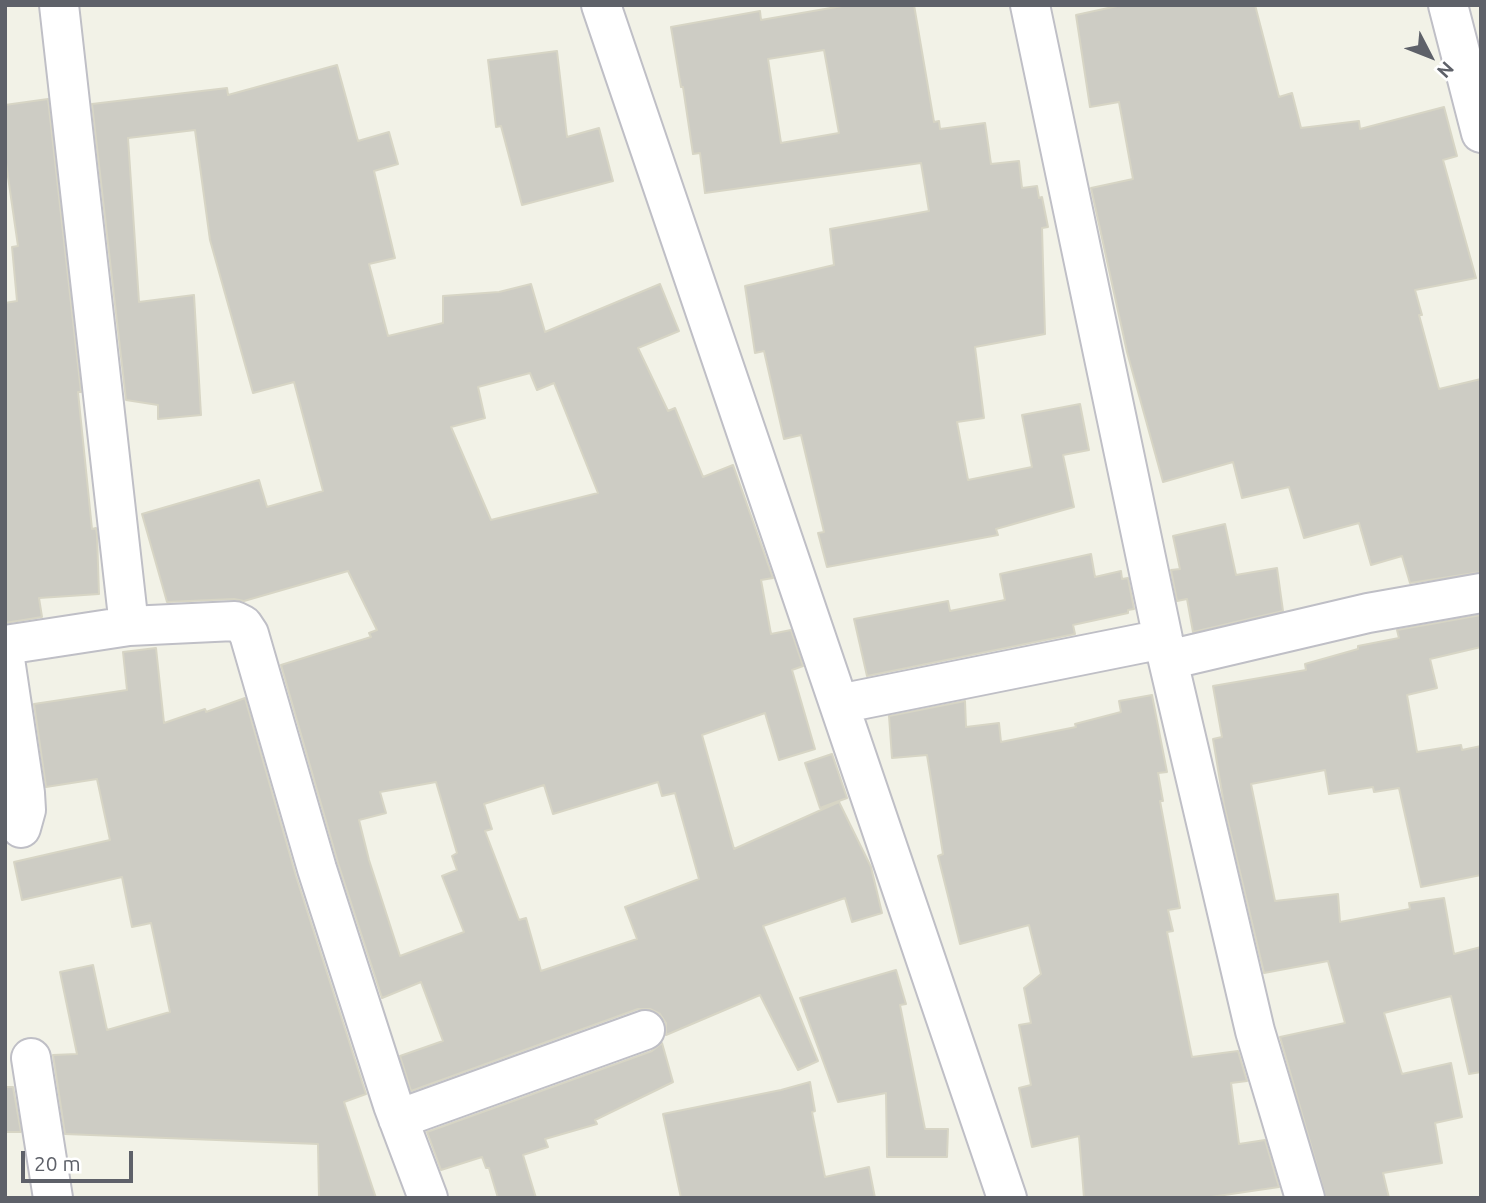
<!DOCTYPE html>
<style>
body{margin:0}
#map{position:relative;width:1486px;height:1203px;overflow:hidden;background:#f2f2e7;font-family:Ubuntu,sans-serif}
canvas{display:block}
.frame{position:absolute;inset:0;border:7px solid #5e6169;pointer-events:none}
.north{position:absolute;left:1395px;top:21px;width:70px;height:70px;-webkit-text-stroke:5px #fff;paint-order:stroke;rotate:132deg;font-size:19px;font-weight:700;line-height:28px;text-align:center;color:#5e6169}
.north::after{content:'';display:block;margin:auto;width:24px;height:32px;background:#5e6169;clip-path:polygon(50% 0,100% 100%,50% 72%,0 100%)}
.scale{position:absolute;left:21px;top:1151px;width:112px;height:32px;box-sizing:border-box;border:4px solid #5e6169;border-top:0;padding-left:9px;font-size:21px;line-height:24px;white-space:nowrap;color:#5e6169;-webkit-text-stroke:5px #fff;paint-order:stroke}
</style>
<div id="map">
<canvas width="1486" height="1203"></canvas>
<div class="frame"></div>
<div class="north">N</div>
<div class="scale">20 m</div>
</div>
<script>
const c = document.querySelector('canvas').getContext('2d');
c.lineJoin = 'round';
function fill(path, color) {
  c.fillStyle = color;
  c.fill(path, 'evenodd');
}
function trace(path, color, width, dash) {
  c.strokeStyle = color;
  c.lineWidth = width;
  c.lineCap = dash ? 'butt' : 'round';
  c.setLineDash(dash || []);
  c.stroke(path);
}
const building = new Path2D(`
 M 848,5 L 914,5 L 934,122 L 939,121 L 940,129 L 985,123 L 991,164 L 1019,161 L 1022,188 L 1037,186 L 1039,198 L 1042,197 L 1048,227 L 1042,228 L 1045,334 L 975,347 L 984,418 L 957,422 L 968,480 L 1032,467 L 1022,415 L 1080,404 L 1089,450 L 1063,455 L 1074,507 L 996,529 L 998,535 L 827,567 L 818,533 L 824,532 L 801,435 L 784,439 L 764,351 L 755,353 L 745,286 L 834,265 L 830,229 L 929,211 L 921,163 L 705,193 L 700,153 L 693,154 L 683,87 L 681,87 L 671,27 L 760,11 L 761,20 ZM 824,50 L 839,133 L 781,143 L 768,59 Z
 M 1122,5 L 1255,5 L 1279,97 L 1292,93 L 1301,128 L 1359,121 L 1360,129 L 1444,107 L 1457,156 L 1443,160 L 1476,278 L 1415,290 L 1422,315 L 1419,315 L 1439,389 L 1481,379 L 1481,572 L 1410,583 L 1402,556 L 1371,565 L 1359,523 L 1304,538 L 1289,487 L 1242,498 L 1233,462 L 1163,482 L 1127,352 L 1091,188 L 1133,179 L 1119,102 L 1090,107 L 1076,15 Z
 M 557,51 L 567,137 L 599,128 L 613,181 L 522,205 L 501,126 L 496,127 L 488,60 Z
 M 337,65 L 358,141 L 389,132 L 398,164 L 374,171 L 395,258 L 369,264 L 388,336 L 443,323 L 443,296 L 499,292 L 531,284 L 545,332 L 660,284 L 679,331 L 638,348 L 668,411 L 675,408 L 703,477 L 733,465 L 773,578 L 761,580 L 771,634 L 791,630 L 803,666 L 792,670 L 815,749 L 779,760 L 765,713 L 702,735 L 734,849 L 839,802 L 871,867 L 882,913 L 852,922 L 845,898 L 763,926 L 818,1061 L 798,1070 L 760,995 L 666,1035 L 666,1023 L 660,1014 L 650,1009 L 638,1009 L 411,1091 L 400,1056 L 443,1041 L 421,982 L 382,998 L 338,863 L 281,665 L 371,637 L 369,633 L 377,630 L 348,571 L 244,601 L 234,599 L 167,602 L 142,514 L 259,480 L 267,507 L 323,491 L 294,382 L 253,393 L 210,240 L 195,130 L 128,138 L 139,302 L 194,295 L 201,415 L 158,419 L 158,405 L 126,400 L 92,104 L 227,88 L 228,95 ZM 530,373 L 537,390 L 554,383 L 598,493 L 491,520 L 451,427 L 485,418 L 478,387 ZM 436,782 L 457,853 L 452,856 L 457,870 L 442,876 L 464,932 L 400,956 L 369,860 L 359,820 L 386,813 L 380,792 ZM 658,782 L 662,796 L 675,793 L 699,879 L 625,907 L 637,939 L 541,971 L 526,918 L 519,920 L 485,831 L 492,829 L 484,804 L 544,785 L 553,814 Z
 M 48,99 L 81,392 L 78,392 L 92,529 L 96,528 L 97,535 L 99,594 L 39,598 L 42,617 L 5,623 L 5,303 L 17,301 L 12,247 L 18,246 L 5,156 L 5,105 Z
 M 1225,524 L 1236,575 L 1277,568 L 1283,611 L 1193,632 L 1187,599 L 1177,601 L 1171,570 L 1180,569 L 1173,536 Z
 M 1091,554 L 1095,577 L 1121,571 L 1122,579 L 1128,578 L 1134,609 L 1128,610 L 1128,613 L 1073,625 L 1075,634 L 867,676 L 854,619 L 948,601 L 950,611 L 1005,600 L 1000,574 Z
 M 1481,615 L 1481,647 L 1430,659 L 1437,688 L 1407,695 L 1417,752 L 1461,745 L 1462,750 L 1481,746 L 1481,875 L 1421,887 L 1399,788 L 1374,792 L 1373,787 L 1329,794 L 1325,770 L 1251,784 L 1275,901 L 1338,894 L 1340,922 L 1410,909 L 1409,903 L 1444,898 L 1454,954 L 1481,947 L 1481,1072 L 1469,1074 L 1451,996 L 1384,1013 L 1402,1074 L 1451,1063 L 1462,1117 L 1435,1123 L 1442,1163 L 1383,1173 L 1389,1198 L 1326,1198 L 1280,1037 L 1345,1023 L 1328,961 L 1264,973 L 1224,805 L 1213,739 L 1222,737 L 1213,686 L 1306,670 L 1305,664 L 1358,649 L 1358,646 L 1399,638 L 1397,630 Z
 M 156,648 L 164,723 L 205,709 L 206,712 L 245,698 L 296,876 L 366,1094 L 344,1102 L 376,1198 L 319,1198 L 318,1144 L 65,1134 L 53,1055 L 77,1054 L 60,972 L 93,965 L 107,1030 L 170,1012 L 151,923 L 132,927 L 122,877 L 22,900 L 14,862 L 110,840 L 97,779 L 46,787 L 34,704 L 127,690 L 123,652 Z
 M 1152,695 L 1167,772 L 1158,773 L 1163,801 L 1160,801 L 1180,908 L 1168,910 L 1173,931 L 1167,932 L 1192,1057 L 1238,1051 L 1247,1081 L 1231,1083 L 1239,1144 L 1265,1140 L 1279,1187 L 1204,1198 L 1084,1198 L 1079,1136 L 1032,1147 L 1019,1088 L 1031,1085 L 1019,1025 L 1031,1023 L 1024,988 L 1041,974 L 1029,925 L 960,944 L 938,856 L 943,854 L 927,755 L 892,758 L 889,716 L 965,701 L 966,727 L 999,723 L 1001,742 L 1076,727 L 1075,724 L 1121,712 L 1119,701 Z
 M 832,754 L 847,798 L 820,808 L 805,763 Z
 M 896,970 L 906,1004 L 900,1005 L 925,1129 L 948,1129 L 947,1157 L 887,1157 L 886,1093 L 838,1102 L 800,998 Z
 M 662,1043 L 673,1082 L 595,1120 L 597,1124 L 545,1139 L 548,1147 L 523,1155 L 536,1198 L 498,1198 L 489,1168 L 486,1168 L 482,1157 L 441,1170 L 427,1132 L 652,1051 Z
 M 810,1082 L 815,1111 L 812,1112 L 825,1177 L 869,1167 L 875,1198 L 681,1198 L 663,1114 L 781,1090 Z
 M 5,1087 L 13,1087 L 21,1132 L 5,1132 Z`);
fill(building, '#cdccc4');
trace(building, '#d7d5c5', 2);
const street = new Path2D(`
 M 59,5 L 129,626
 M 601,5 L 1007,1198
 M 1030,5 L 1163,639 L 1255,1031 L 1305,1198
 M 1448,5 L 1481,133
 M 5,645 L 129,626 L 235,621 L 243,625 L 249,634 L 317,869 L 393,1105 L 428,1198
 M 5,659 L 25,793 L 26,810 L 21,828
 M 1168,660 L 1368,613 L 1481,593
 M 839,704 L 1163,639
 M 31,1058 L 53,1198
 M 398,1119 L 645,1030`);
trace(street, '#bfbfc6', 42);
trace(street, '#fff', 38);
</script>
